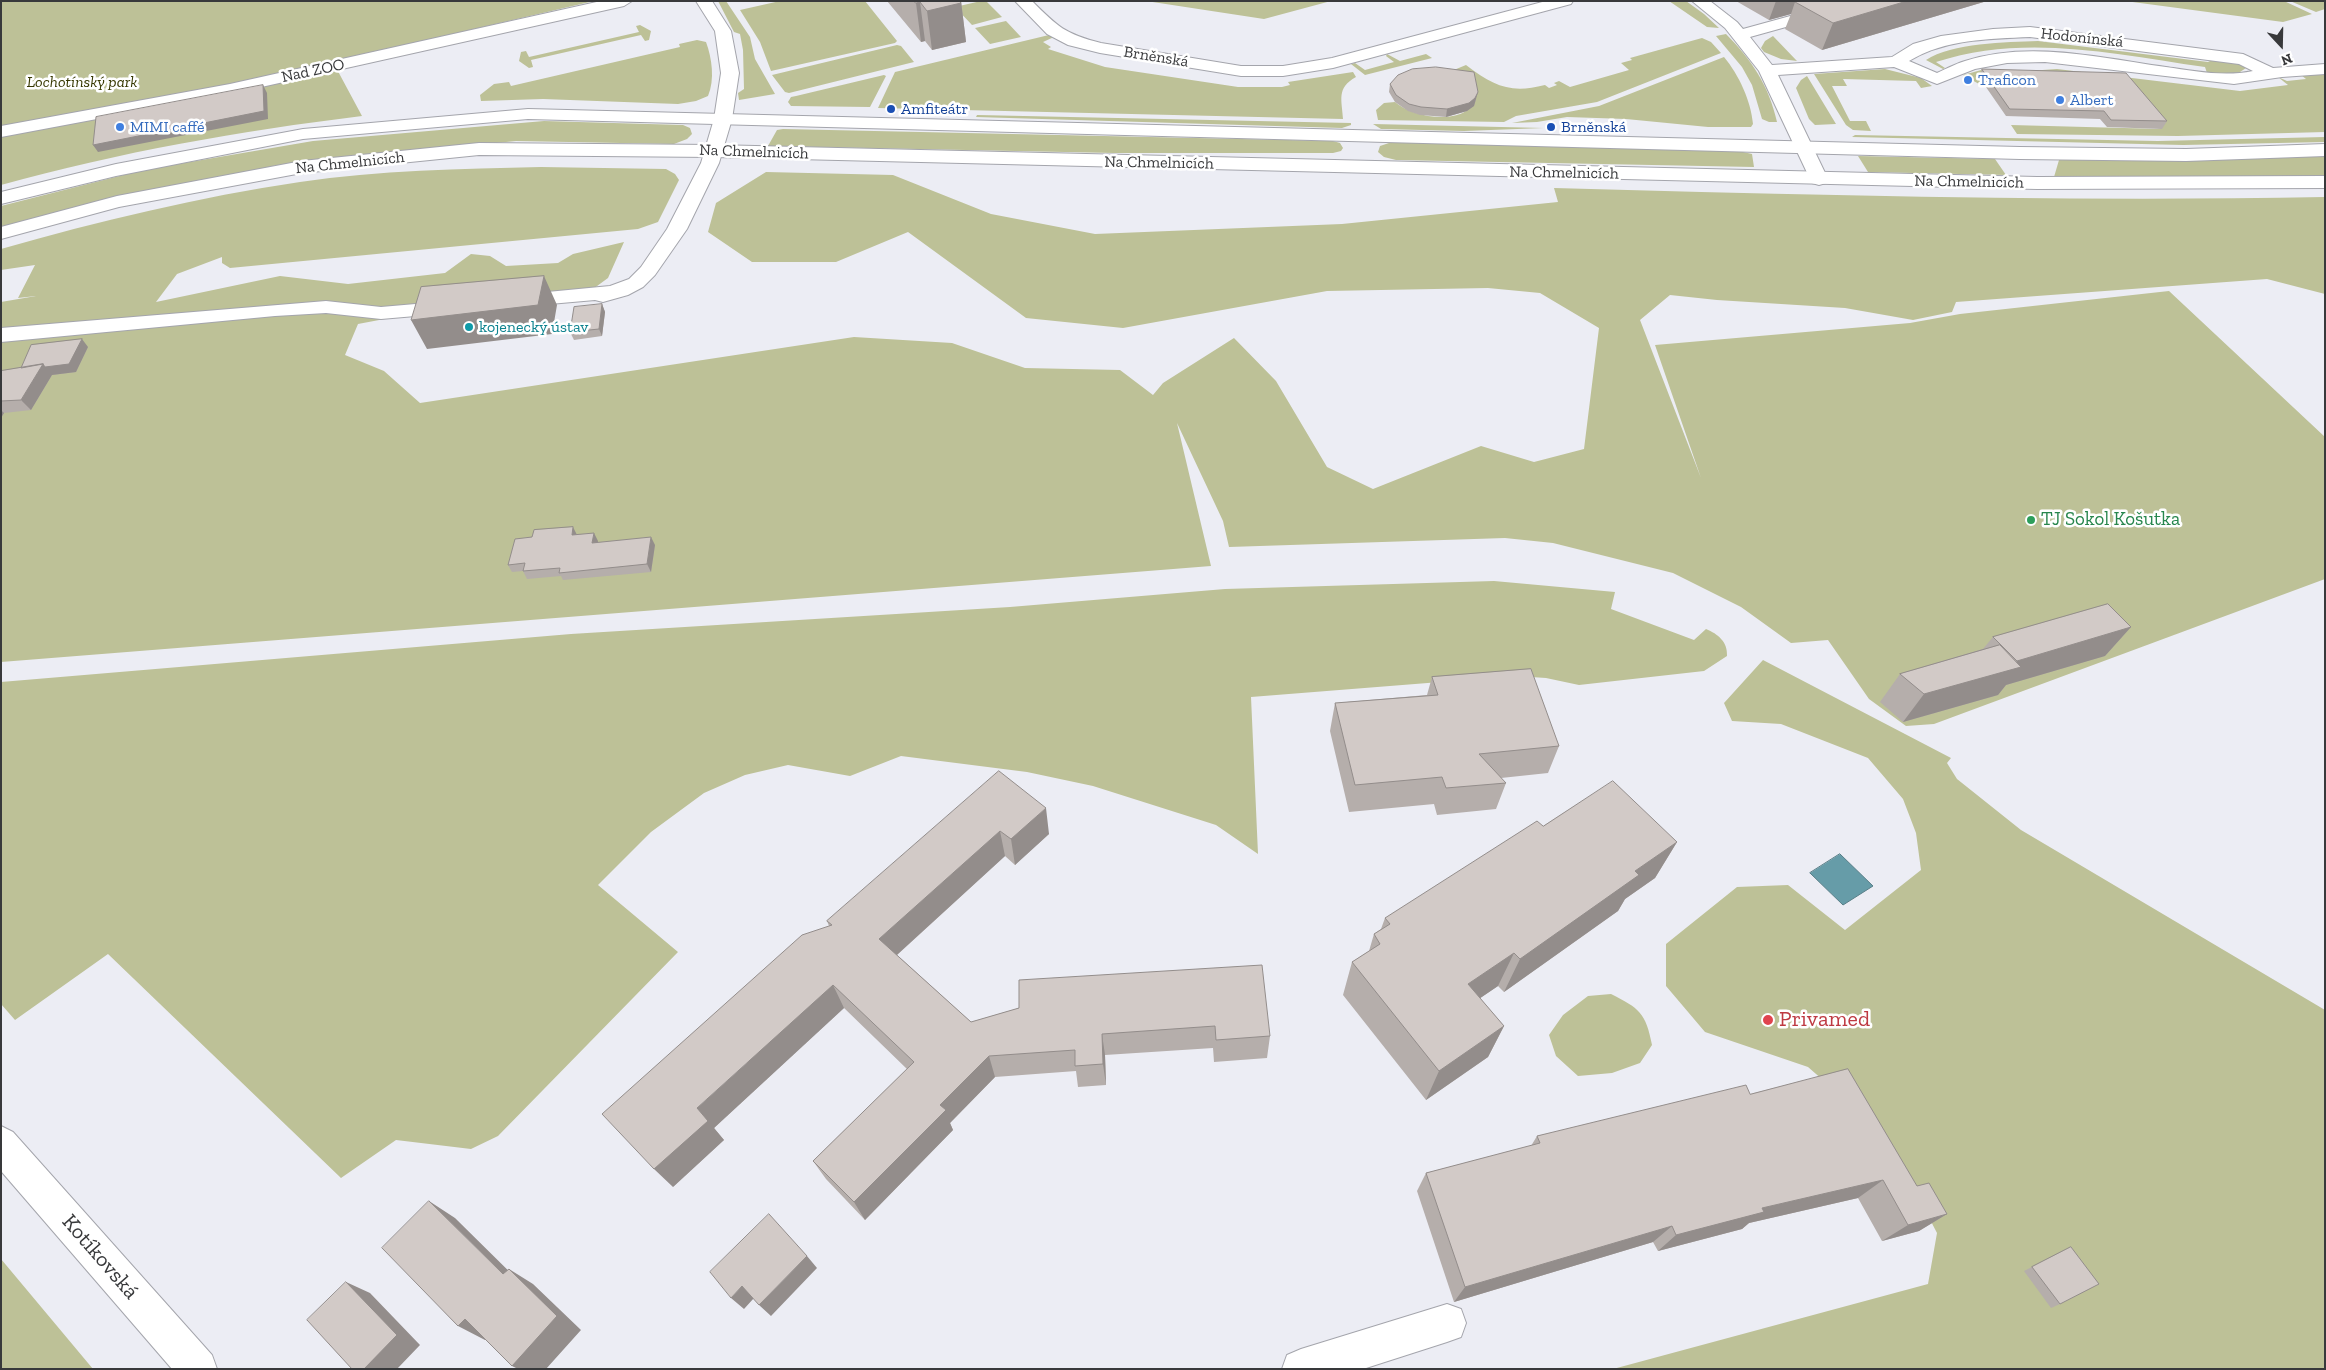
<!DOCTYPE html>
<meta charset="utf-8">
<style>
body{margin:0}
#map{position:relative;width:2326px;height:1370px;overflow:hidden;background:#ecedf4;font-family:"Zilla Slab",serif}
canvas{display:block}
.frame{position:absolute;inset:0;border:2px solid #38393b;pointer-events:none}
.north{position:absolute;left:2256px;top:20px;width:50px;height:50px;-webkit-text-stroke:4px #fff;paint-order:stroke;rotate:159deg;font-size:14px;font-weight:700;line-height:20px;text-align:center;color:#38393b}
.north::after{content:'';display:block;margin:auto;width:18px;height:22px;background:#38393b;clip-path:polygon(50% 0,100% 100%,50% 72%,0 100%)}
</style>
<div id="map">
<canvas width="2326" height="1370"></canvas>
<div class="frame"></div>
<div class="north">N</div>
</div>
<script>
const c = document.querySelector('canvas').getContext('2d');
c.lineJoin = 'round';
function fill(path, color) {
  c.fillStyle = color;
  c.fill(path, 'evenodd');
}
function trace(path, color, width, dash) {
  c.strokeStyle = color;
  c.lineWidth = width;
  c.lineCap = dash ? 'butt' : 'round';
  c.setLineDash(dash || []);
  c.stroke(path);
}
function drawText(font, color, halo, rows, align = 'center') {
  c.font = font + ' "Zilla Slab",serif';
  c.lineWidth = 5;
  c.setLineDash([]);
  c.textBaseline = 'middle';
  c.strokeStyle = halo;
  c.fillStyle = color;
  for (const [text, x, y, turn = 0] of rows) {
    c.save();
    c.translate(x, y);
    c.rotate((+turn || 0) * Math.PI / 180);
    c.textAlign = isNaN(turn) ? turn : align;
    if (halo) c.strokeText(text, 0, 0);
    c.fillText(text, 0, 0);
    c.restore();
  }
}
fill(new Path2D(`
 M 1,1 L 594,1 L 333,62 L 362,116 C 240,131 120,152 1,185 Z
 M 718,1 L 726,1 L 750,37 L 755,59 L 775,94 L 739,100 L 738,93 L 744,89 L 743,50 L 740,34 L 734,32 Z
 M 780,1 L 865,1 L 897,41 L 895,43 L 771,71 L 760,42 L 740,10 Z
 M 981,1 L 986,1 L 1002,17 L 972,25 L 955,7 Z
 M 1146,1 L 1331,1 L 1264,19 Z
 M 1669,1 L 1686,1 L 1704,14 L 1719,28 L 1707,27 Z
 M 2125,1 L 2284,1 L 2312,14 L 2283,22 Z
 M 2290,1 L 2325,1 L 2325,9 L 2316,12 Z
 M 1006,21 L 1021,37 L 990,44 L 975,28 Z
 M 640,25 L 651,31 L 649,40 L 645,41 L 641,35 L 531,60 L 533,67 L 529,68 L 519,61 L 521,52 L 526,51 L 529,57 L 639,32 L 636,26 Z
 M 1726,34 C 1752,60 1769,86 1777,122 L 1769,122 L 1762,119 L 1752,85 L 1742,67 L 1716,36 Z
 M 1049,35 L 1054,37 L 1043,42 L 1051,47 L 1048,49 L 1105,67 L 1238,87 L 1282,87 L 1290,85 L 1288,82 L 1353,72 L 1356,77 C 1336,88 1342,100 1343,119 L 878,108 L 895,72 Z
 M 1773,36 L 1797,61 L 1781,59 L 1764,52 L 1761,48 L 1765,41 Z
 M 1702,38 L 1711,42 L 1721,53 L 1597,102 L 1516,116 L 1504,122 L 1378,120 L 1376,110 L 1384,103 L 1395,102 C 1413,118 1465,127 1476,99 L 1449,72 L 1466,65 C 1494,86 1510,94 1545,85 L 1549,88 L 1557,85 L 1554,83 L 1559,81 L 1570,87 L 1629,70 L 1621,63 L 1632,60 L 1630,58 Z
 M 697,40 L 706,42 C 712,58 715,80 708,96 L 696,101 L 678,104 L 543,99 L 481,101 L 480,95 L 494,84 L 509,82 L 511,86 L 680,47 L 679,44 Z
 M 2038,41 L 2208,62 L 2210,61 L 2202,56 L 2228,59 L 2246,68 L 2237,74 L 2207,73 L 2205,67 C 2115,54 2024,33 1936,62 L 1945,68 L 1943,69 L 1926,60 C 1952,43 2006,42 2038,41 Z
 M 897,45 L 901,46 L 914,62 L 789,93 L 785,92 L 772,75 Z
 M 1387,54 L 1400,61 L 1426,54 L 1432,58 L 1365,75 L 1351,64 L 1355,63 L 1365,70 L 1394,62 L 1386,56 Z
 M 1724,57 C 1739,75 1751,101 1753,124 L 1751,127 L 1708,127 L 1626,119 L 1567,117 L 1537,122 L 1512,123 L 1599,106 Z
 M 1885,69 L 1921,78 L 1932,86 L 1921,88 L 1916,81 L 1843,79 L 1847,86 L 1832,86 L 1850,121 L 1866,121 L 1871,131 L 1853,130 L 1846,125 L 1814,74 Z
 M 1985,69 L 2028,71 L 2057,69 L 2240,91 L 2288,85 L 2278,77 L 2287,81 L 2306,79 L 2301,75 L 2325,74 L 2325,132 L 2178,136 L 2017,134 L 2011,125 L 2161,129 L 1979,84 L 1963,75 Z
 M 884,75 L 886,76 L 870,107 L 791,106 L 788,102 L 791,97 L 796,96 Z
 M 1807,76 L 1836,124 L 1815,125 L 1809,119 L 1796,88 L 1801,80 Z
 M 977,115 L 1351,123 L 1351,125 L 1342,128 L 976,117 Z
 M 544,121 L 683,125 L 690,128 L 692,134 L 687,139 L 674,144 L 516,141 L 278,165 L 114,199 L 1,228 L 1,206 L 143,170 L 313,141 Z
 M 1373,124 L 1544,128 L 1464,131 L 1381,129 Z
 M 783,129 L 1333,141 L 1340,143 L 1343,148 L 1341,151 L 1333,153 L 1114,153 L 768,146 L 777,130 Z
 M 1855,135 L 2158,141 L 2325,137 L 2325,142 L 2183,145 L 1852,137 Z
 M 1392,142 L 1734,150 L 1752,154 L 1754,167 L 1396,160 L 1384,157 L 1378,152 L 1380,146 Z
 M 1858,156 L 1995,159 L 2006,175 L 1868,172 Z
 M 2325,156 L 2325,176 L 2219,179 L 2054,177 L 2059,160 Z
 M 541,167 L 666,169 L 675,174 L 679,180 L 658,222 L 638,229 L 230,268 L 222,263 L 222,257 L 177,274 L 156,302 L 280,276 L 348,284 L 445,273 L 471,254 L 490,256 L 506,266 L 558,263 L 573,254 L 624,242 L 608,278 L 582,297 L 448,307 L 358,324 L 345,355 L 384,371 L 420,403 L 854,337 L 952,343 L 1025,368 L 1120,370 L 1153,395 L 1163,383 L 1234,338 L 1276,381 L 1327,467 L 1373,489 L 1481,446 L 1534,462 L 1584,449 L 1599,328 L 1540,293 L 1488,288 L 1327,291 L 1123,328 L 1026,318 L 908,232 L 836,262 L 752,262 L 708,232 L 716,203 L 766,172 L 893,175 L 991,214 L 1095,234 L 1342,224 L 1558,202 L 1554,188 C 1811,195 2068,202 2325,197 L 2325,294 L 2267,279 L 1956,302 L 1952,312 L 1913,320 L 1845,308 L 1717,300 L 1670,295 L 1640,320 L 1701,478 L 1655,345 L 1910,323 L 1960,314 L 2169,291 L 2325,437 L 2325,579 L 1934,724 L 1906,726 L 1869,699 L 1828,640 L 1791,643 L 1741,607 L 1673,573 L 1553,543 L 1505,538 L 1229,547 L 1223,521 L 1177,423 L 1211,566 L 1,662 L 1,302 L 36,296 L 18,298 L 35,265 L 1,270 L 1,249 C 99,221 199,197 300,182 C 379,170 461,169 541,167 Z
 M 1494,581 L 1615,592 L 1611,609 L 1694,640 L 1706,629 C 1718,634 1728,642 1727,656 L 1704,671 L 1579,685 L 1546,678 L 1516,676 L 1251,697 L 1258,854 L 1216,825 L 1093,786 L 1027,772 L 901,756 L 850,776 L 788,765 L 745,775 L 704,793 L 651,832 L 598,885 L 678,952 L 498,1136 L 471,1149 L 396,1140 L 341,1178 L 108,954 L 15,1020 L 1,1004 L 1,682 L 571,634 L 1010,607 L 1225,589 Z
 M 1763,660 L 1951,758 L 1947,763 L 1957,779 L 2021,830 L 2325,1010 L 2325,1369 L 1613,1369 L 1928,1284 L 1937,1233 L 1886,1135 L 1808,1067 L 1705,1032 L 1666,986 L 1666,944 L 1737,887 L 1788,885 L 1845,930 L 1921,870 L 1916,833 L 1903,799 L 1868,758 L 1781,724 L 1732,721 L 1724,703 Z
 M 1611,994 C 1639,1008 1646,1013 1652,1045 L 1640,1063 L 1612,1073 L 1578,1076 L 1556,1056 L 1549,1035 L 1563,1015 L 1588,996 Z
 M 1,1259 L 93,1369 L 1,1369 Z`), '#bdc197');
const water = new Path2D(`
 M 1840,854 L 1873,886 L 1843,905 L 1810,873 Z`);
fill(water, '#669ca8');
trace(water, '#587e87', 1);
const street = new Path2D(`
 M 601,1 L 632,1 L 624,6 L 230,94 L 1,137 L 1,126 L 230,84 Z
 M 696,1 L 712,1 L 731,31 L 739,73 L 732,119 L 719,163 L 687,229 L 655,275 L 643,287 L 628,295 L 603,302 L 595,300 L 516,307 L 509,305 L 505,301 L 509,297 L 516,295 L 610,286 L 629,279 L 641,267 L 667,229 L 701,163 L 714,119 L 721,73 L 715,31 Z
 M 1015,1 L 1032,1 C 1058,27 1065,34 1101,43 L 1241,66 L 1283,66 L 1332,58 L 1546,1 L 1573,1 L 1571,4 L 1333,68 L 1283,76 L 1241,76 L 1100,53 L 1068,45 L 1047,34 Z
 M 1692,1 L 1710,1 L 1737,22 L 1743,29 L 1823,7 L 1829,9 L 1831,12 L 1829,15 L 1750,37 L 1772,65 L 1892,57 L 1913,44 L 1941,36 L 1993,29 L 2030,27 L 2243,54 L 2273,68 L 2325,64 L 2325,74 L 2282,77 L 2234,84 L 2045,62 L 2007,63 L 1975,69 L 1937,84 L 1894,67 L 1778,75 L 1828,179 L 1826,183 L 1819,185 L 1812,183 L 1810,179 L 1759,71 L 1725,28 ZM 2030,37 L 2239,64 L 2253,71 C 2224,77 2194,71 2166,67 C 2101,58 2030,40 1965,61 C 1955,64 1946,69 1937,73 L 1909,61 C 1945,39 1989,39 2030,37 Z
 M 326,301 L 381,307 L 450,301 L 457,302 L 461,307 L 457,312 L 450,313 L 381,319 L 326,313 L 275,316 L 1,342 L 1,328 Z
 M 1,1126 L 13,1132 L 212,1355 L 217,1369 L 172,1369 L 1,1171 Z
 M 1447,1304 L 1461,1309 L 1466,1323 L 1461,1337 L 1447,1342 L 1363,1369 L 1282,1369 L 1287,1355 L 1301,1349 Z`);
const secondary = new Path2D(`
 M 528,109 L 2020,147 L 2186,149 L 2325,144 L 2325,156 L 2186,161 L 2020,159 L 528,119 L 303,139 L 116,176 L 1,204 L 1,192 L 116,164 L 303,129 Z
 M 479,143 L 714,145 L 2037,177 L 2325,176 L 2325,188 L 2037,189 L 714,157 L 479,155 L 302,173 L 119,207 L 1,239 L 1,227 L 117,196 L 302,161 Z`);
trace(street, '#a4a5ac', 2);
trace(secondary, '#a4a5ac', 2);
fill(street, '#fff');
fill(secondary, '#fff');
fill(new Path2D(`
 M 887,1 L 961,1 L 966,42 L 932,50 L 925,41 L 921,42 Z
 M 1736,1 L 1987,1 L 1822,50 L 1785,29 L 1791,14 L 1769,20 Z
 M 1982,69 L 2167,121 L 2162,129 L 2107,127 L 2100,119 L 2006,116 L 1979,77 Z
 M 1390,84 L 1476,99 L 1474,106 L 1467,111 L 1446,117 L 1420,115 L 1408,111 L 1395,102 L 1389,92 Z
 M 602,304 L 605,312 L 602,336 L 574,340 L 570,332 Z
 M 88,347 L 76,372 L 52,375 L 31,410 L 4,413 L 1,418 L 1,371 L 21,368 Z
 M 577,535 L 598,541 L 598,542 L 655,545 L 651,572 L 563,580 L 561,576 L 527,579 L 523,571 L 512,572 L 508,565 Z
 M 2131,627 L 2105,656 L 2006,685 L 1998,695 L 1903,722 L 1880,702 L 1900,674 L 1983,649 L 1993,637 Z
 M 1432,677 L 1559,746 L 1548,773 L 1501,778 L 1506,783 L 1496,809 L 1437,815 L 1434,804 L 1349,812 L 1330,731 L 1335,703 L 1427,695 Z
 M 999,771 L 1049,834 L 1015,865 L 1005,856 L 897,955 L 971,1022 L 1019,1008 L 1019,980 L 1270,1036 L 1267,1058 L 1214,1062 L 1213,1048 L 1105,1055 L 1106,1085 L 1078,1087 L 1076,1071 L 995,1077 L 950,1123 L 953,1130 L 865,1220 L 826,1179 L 813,1161 L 907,1069 L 844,1008 L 714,1128 L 724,1140 L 673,1187 L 829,926 L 827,921 Z
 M 1543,826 L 1677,842 L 1655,878 L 1625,899 L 1618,911 L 1504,992 L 1498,986 L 1480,998 L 1504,1026 L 1488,1057 L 1426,1100 L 1343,995 L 1352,962 L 1369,951 L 1374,934 L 1381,929 L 1385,918 Z
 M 1750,1094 L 1917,1186 L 1947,1214 L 1919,1231 L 1882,1241 L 1858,1198 L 1749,1223 L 1742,1229 L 1658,1251 L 1653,1242 L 1454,1302 L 1417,1191 L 1426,1173 L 1531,1146 L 1537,1136 Z
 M 2071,1247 L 2060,1304 L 2051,1308 L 2024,1271 Z`), '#b5aeab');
fill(new Path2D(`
 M 957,1 L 961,1 L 966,42 L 932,50 L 927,11 Z
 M 1776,1 L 1837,1 L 1795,2 L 1791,14 L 1769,20 Z
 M 1907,1 L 1987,1 L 1822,50 L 1833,23 Z
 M 920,2 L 925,41 L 921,42 L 916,3 Z
 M 263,85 L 267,93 L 268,119 L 98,152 L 93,145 Z
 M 1478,92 L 1474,106 L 1467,111 L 1446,117 L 1447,109 Z
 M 544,276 L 557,305 L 552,334 L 427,349 L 411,320 Z
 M 602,304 L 605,312 L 602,336 L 599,329 Z
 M 82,339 L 88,347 L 76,372 L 52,375 L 31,410 L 21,400 L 43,364 Z
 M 1,410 L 4,413 L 1,418 Z
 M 573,527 L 577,535 L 572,535 Z
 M 594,533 L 598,541 L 596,551 L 592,543 Z
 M 651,537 L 655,545 L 651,572 L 647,564 Z
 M 2131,627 L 2105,656 L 2006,685 L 1998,695 L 1903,722 L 1924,694 L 2009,670 L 2017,661 Z
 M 1046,808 L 1049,834 L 1015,865 L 1011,839 Z
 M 1000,831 L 1005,856 L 888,963 L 879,939 Z
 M 1677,842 L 1655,878 L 1625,899 L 1618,911 L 1504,992 L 1520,959 L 1635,871 Z
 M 1514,953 L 1498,986 L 1454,1016 L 1468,984 Z
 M 833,985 L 844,1008 L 714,1128 L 724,1140 L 673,1187 L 654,1169 L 697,1108 Z
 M 1504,1026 L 1488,1057 L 1426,1100 L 1439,1071 Z
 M 1102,1034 L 1105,1055 L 1106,1085 L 1103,1064 Z
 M 989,1056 L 995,1077 L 950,1123 L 953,1130 L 865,1220 L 854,1202 L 940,1105 Z
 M 1883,1180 L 1858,1198 L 1749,1223 L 1742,1229 L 1658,1251 L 1676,1235 L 1762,1208 Z
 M 429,1201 L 455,1218 L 528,1290 L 503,1274 Z
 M 1947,1214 L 1919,1231 L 1882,1241 L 1908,1225 Z
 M 1672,1226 L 1653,1242 L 1454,1302 L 1465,1287 Z
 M 807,1256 L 817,1268 L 771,1316 L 759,1305 Z
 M 509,1269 L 533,1284 L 581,1330 L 546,1369 L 518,1369 L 512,1366 Z
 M 346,1282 L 370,1293 L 420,1345 L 397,1369 L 364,1369 Z
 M 742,1286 L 754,1298 L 744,1309 L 731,1298 Z
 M 465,1319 L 492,1332 L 485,1340 L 458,1326 Z`), '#938d8b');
const building = new Path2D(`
 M 914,1 L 959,1 L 961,3 L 927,11 L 920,2 L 916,3 Z
 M 1797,1 L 1907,1 L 1833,23 L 1795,2 Z
 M 1436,67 L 1474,72 L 1478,92 L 1475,98 L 1469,103 L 1447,109 L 1421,107 L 1409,104 L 1396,95 L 1390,84 L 1398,75 L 1412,69 Z
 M 1982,69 L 2126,73 L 2167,121 L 2111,120 L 2104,111 L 2010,109 Z
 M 263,85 L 264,111 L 93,145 L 96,117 Z
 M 544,276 L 538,305 L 411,320 L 421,287 Z
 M 602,304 L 599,329 L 570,332 L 574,307 Z
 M 82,339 L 69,364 L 45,367 L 43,364 L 21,368 L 31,345 Z
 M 43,364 L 21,400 L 1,401 L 1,371 Z
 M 573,527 L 572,535 L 594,533 L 592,543 L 651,537 L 647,564 L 559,573 L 560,568 L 523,571 L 525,563 L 508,565 L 515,539 L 532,537 L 534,530 Z
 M 2108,604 L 2131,627 L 2017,661 L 1993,637 Z
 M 2000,645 L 2021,667 L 1924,694 L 1900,674 Z
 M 1531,669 L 1559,746 L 1479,754 L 1506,783 L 1446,788 L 1442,777 L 1355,785 L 1335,703 L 1438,695 L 1432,677 Z
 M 999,771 L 1046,808 L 1011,839 L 1000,831 L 879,939 L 971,1022 L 1019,1008 L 1019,980 L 1262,965 L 1270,1036 L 1216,1040 L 1215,1026 L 1102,1034 L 1103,1064 L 1075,1066 L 1075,1050 L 989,1056 L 940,1105 L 946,1110 L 854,1202 L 813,1161 L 914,1062 L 833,985 L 697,1108 L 708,1121 L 654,1169 L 602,1114 L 802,935 L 832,925 L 827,921 Z
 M 1613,781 L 1677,842 L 1635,871 L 1639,875 L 1520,959 L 1514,953 L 1468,984 L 1504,1026 L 1439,1071 L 1352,962 L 1380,944 L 1374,934 L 1390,924 L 1385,918 L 1537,821 L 1543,826 Z
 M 1848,1069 L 1917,1186 L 1929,1183 L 1947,1214 L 1908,1225 L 1883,1180 L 1762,1208 L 1764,1212 L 1676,1235 L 1672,1226 L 1465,1287 L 1426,1173 L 1540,1143 L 1537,1136 L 1746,1085 L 1750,1094 Z
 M 429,1201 L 503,1274 L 509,1269 L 557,1316 L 512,1366 L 465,1319 L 458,1326 L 382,1248 Z
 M 769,1214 L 807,1256 L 759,1305 L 742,1286 L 731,1298 L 710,1272 Z
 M 2071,1247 L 2099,1284 L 2060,1304 L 2032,1267 Z
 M 346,1282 L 397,1335 L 364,1369 L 352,1369 L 307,1320 Z`);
fill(building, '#d2cac7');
trace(building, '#938d8b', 1);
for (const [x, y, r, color] of [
 [1968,80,5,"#3f7fe0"],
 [2060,100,5,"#3f7fe0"],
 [891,109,5,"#1a4fb4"],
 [120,127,5,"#3f7fe0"],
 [1551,127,5,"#1a4fb4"],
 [469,327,5,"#0f9aa8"],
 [2031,520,5,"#2e9e5b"],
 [1768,1020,6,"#e0444e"]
]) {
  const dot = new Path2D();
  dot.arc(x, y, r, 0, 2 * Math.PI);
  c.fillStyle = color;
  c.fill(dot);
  trace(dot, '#fff', 2);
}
drawText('16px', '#38393b', '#fff', [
 ["Hodonínská",2082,38,6],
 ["Brněnská",1156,57,9],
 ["Nad ZOO",313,71,-12],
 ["Na Chmelnicích",754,152,2],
 ["Na Chmelnicích",350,163,-6],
 ["Na Chmelnicích",1159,163,1],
 ["Na Chmelnicích",1564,173,1],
 ["Na Chmelnicích",1969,182,1]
]);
drawText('16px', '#366cbe', '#fff', [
 ["Traficon",1978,80],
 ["Albert",2070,100],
 ["MIMI caffé",130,127]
], 'left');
drawText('italic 16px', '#363700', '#fff', [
 ["Lochotínský park",82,82]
]);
drawText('16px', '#164399', '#fff', [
 ["Amfiteátr",901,109],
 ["Brněnská",1561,127]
], 'left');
drawText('16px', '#0d838f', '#fff', [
 ["kojenecký ústav",479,327]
], 'left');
drawText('19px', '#27864d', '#fff', [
 ["TJ Sokol Košutka",2041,520]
], 'left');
drawText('22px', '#be3a42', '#fff', [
 ["Privamed",1779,1020]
], 'left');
drawText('22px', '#38393b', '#fff', [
 ["Kotíkovská",100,1257,49]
]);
</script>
